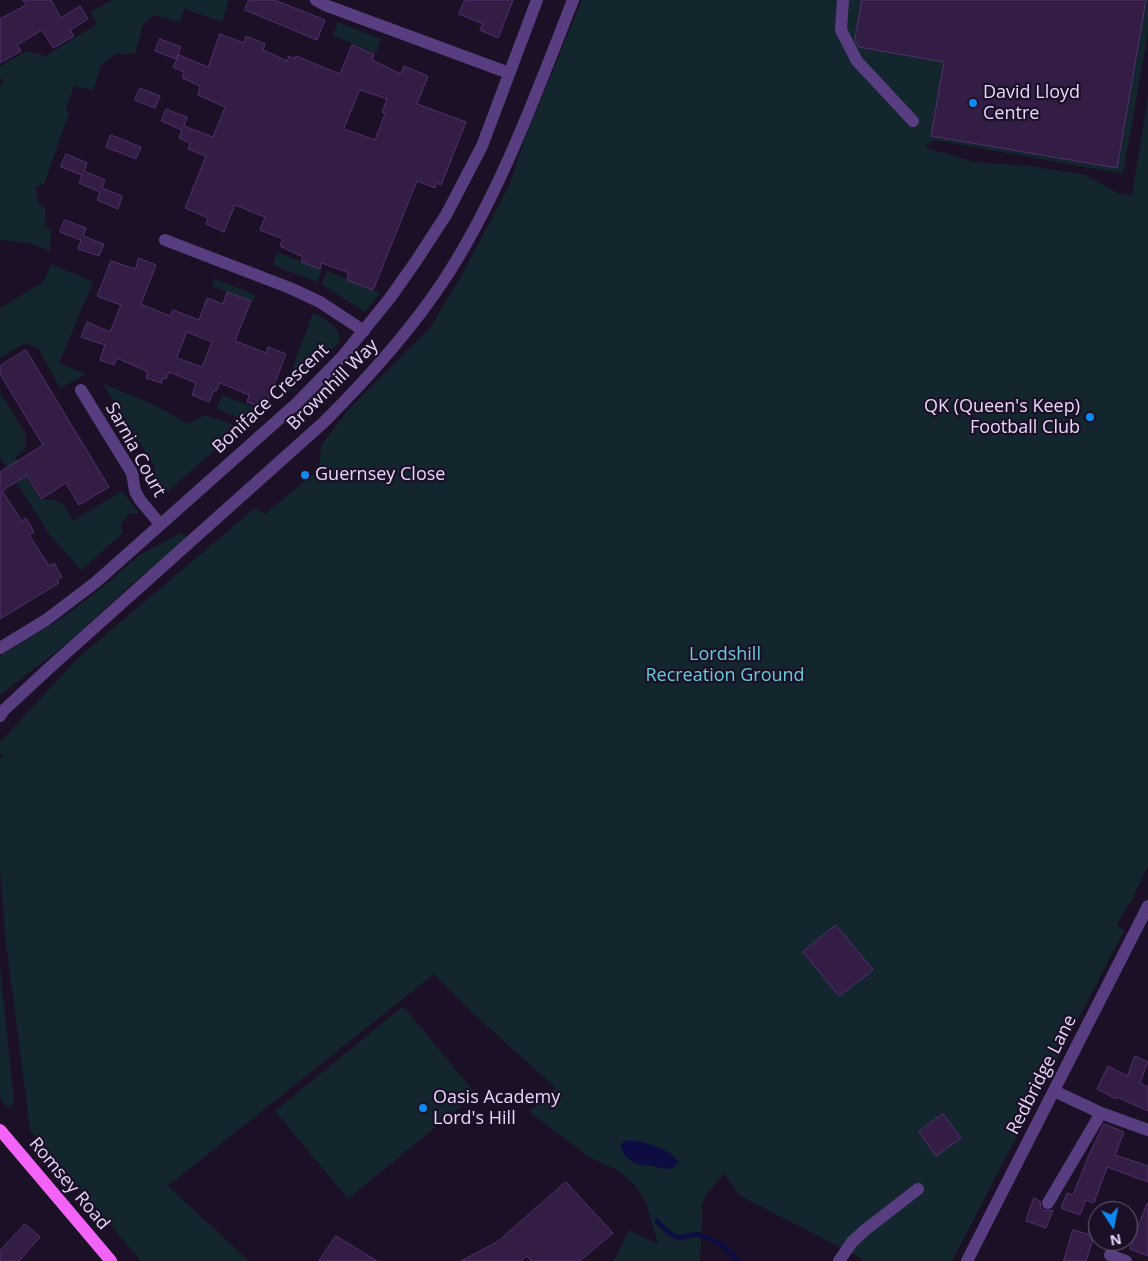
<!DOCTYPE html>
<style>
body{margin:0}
#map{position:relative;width:1148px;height:1261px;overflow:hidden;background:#1b1025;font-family:"Open Sans",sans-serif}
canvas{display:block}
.north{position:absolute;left:1088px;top:1201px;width:50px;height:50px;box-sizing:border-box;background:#1b1025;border:1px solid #6d5f7b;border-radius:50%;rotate:169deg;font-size:14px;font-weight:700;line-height:20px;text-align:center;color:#e8d6fd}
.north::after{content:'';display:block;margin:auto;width:18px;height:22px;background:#0d8af2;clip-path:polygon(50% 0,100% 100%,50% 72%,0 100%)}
</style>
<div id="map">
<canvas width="1148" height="1261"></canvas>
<div class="north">N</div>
</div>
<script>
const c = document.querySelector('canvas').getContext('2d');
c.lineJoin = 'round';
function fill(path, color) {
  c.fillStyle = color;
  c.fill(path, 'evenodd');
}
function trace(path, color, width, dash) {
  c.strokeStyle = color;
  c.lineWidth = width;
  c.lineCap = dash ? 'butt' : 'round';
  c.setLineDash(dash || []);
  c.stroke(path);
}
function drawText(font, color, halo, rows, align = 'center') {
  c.font = font + ' "Open Sans",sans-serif';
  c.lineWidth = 4.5;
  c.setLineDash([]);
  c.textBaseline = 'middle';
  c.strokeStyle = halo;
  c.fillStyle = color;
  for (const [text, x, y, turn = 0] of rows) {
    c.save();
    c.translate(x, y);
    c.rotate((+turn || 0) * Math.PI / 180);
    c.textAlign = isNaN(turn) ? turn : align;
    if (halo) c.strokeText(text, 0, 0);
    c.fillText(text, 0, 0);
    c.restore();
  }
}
fill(new Path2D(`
 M 112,0 L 229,0 L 222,22 L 184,9 L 180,22 L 154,15 L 143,24 L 135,54 L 116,54 L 102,64 L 93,90 L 74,86 L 66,109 L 69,113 L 44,184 L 35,187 L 39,204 L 46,209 L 45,226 L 51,230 L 50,251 L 29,243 L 0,240 L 0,85 L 4,83 L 0,77 L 0,66 L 26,51 L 46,56 L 97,24 L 91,12 Z
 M 582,0 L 1148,0 L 1148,33 L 1123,174 L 935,140 L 924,147 L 974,162 L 1030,166 L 1085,175 L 1120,194 L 1132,195 L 1148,96 L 1148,865 L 1132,900 L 1117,924 L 1124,931 L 952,1261 L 863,1261 L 859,1257 L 740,1196 L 724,1174 L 707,1194 L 702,1205 L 702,1226 L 700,1261 L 614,1261 L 629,1230 L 658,1244 L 647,1205 L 635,1185 L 617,1170 L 589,1157 L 529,1112 L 556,1088 L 478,1018 L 434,974 L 168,1186 L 249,1261 L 141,1261 L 30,1130 L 5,934 L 0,869 L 0,759 L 3,756 L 0,753 L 0,742 L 79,657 L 255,508 L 265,514 L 319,469 L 321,446 L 348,410 L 430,328 L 464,271 L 509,186 L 525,138 Z
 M 338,22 L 381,39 L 376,53 L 333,36 Z
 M 277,252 L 322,270 L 317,282 L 273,265 Z
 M 51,264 L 93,282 L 59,363 L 86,374 L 60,388 L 38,348 L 25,343 L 0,358 L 0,308 L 43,282 Z
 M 327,271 L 380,293 L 365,312 L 321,284 Z
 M 215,279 L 255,295 L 253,302 L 212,286 Z
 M 313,313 C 324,319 343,327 339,342 L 280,401 Z
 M 102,383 L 153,404 L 188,424 L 205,415 L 241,427 L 161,497 L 151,472 L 156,469 Z
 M 0,392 L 26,435 L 25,448 L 16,457 L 40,500 C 61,499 64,503 73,521 L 122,491 L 139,513 L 129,514 L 121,524 L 123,533 L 81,570 L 50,535 L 0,457 Z
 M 222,395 L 264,411 L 264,414 L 253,423 L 217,409 Z
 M 180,533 L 190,538 L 132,584 L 69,642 L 0,695 L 0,656 L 62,618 L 109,582 L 138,556 Z
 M 0,968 L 13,1090 L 14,1102 L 10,1108 L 5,1105 L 0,1099 Z
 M 403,1006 L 476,1094 L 348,1199 L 275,1111 Z`), '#13262e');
fill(new Path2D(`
 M 633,1140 C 649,1144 669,1148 679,1162 L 673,1168 C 665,1170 660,1168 653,1166 C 649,1165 644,1166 640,1165 C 631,1162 622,1155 620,1145 L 625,1141 Z`), '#0d0d41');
trace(new Path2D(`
 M 657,1221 L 667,1231 L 678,1238 L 696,1234 L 710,1239 L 722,1245 L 738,1261`), '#0d0d41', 5);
const building = new Path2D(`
 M 23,0 L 51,0 L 61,18 L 80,6 L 88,19 L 70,30 L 74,36 L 53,48 L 42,30 L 17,45 L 21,51 L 0,63 L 0,19 L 26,5 Z
 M 249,0 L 274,0 L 325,20 L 317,40 L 245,10 Z
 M 465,0 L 513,0 L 498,38 L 480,30 L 483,24 L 459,14 Z
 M 862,0 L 1146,0 L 1117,168 L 931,136 L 944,62 L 859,47 L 855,40 Z
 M 220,34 L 244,43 L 246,36 L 265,44 L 263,50 L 287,61 L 289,56 L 295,59 L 296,56 L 340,74 L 352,45 L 374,54 L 372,60 L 401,74 L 404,66 L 428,76 L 417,104 L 466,122 L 441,185 L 437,183 L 435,188 L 417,181 L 373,290 L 347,280 L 349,273 L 322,263 L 320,269 L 301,262 L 303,257 L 280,246 L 283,239 L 260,230 L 265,217 L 235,205 L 224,232 L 206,224 L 208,218 L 185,208 L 206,156 L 188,149 L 190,143 L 179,138 L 182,130 L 161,121 L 166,109 L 187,117 L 184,126 L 213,137 L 225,107 L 198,95 L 200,86 L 182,78 L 184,72 L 173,67 L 179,55 L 208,67 ZM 360,90 L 387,99 L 382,112 L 385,114 L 375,140 L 344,129 Z
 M 160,39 L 181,47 L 176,59 L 155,51 Z
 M 140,88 L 160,96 L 155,108 L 135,100 Z
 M 111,135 L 141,147 L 136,159 L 106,147 Z
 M 66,154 L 87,163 L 84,171 L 105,180 L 102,188 L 122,196 L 118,209 L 97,200 L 100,192 L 79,183 L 82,175 L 61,167 Z
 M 65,220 L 86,228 L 83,236 L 104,244 L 99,256 L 78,249 L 81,240 L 60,232 Z
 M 139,258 L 156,265 L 141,304 L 170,316 L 173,310 L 199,320 L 207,298 L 223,304 L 227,292 L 251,301 L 235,341 L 266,353 L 268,347 L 286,354 L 267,403 L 264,402 L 261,407 L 247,402 L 249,395 L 220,383 L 216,391 L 214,390 L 209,402 L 192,395 L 196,383 L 169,372 L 166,379 L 163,378 L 161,383 L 146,378 L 148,372 L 117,358 L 114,365 L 100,360 L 105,345 L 81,337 L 87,322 L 110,332 L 121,305 L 97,296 L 111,261 L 135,269 ZM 187,332 L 212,342 L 202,367 L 177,358 Z
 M 26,350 L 109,487 L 79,505 L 66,483 L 41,499 L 27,475 L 2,491 L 22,521 L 26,518 L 34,532 L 29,535 L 31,538 L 49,566 L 54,563 L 62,577 L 57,580 L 59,583 L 0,619 L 0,472 L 43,445 L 0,374 L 0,366 Z
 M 836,925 L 873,970 L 839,996 L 803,952 Z
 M 1135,1056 L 1148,1062 L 1140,1083 L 1148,1087 L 1148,1111 L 1117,1097 L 1116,1099 L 1097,1089 L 1108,1066 L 1127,1076 Z
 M 943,1114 L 961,1138 L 936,1156 L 919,1132 Z
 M 1104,1124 L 1124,1132 L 1115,1155 L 1148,1166 L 1148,1182 L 1107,1167 L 1094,1203 L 1086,1200 L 1080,1215 L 1061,1208 L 1067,1193 L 1073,1195 L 1089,1155 Z
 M 566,1182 L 613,1233 L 580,1261 L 531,1261 L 527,1256 L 521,1261 L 461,1261 L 497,1242 Z
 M 1034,1198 L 1040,1201 L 1041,1207 L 1043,1210 L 1048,1211 L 1053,1210 L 1046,1228 L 1026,1221 Z
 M 1147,1204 L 1148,1204 L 1148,1256 L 1130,1249 Z
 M 25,1224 L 40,1237 L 19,1261 L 0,1261 L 0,1251 Z
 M 1073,1230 L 1094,1236 L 1086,1261 L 1064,1261 Z
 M 336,1236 L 377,1261 L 319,1261 Z`);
fill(building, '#331d45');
trace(building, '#53306f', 1);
trace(new Path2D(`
 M 316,0 L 325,5 L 509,73
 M 843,0 L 841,30 L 857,61 L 913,121
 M 165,240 L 290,288 L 320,302 L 364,331
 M 81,390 L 132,473 L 135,491 L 140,500 L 160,524
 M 0,648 L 46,620 L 96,582 L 296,404 L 342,357 L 390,298 L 416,261 L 446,215 L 482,146 L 537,0
 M 0,716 L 4,710 L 47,670 L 324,422 C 367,379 408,334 442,283 C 498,199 536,94 573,0
 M 1054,1091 L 1101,1113 L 1148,1130
 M 1048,1203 L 1101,1113
 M 1110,1255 L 1126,1261
 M 839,1261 L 852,1242 L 865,1230 L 918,1189
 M 967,1261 L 1148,906`), '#583e81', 12);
trace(new Path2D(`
 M 0,1130 L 111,1261`), '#f463f7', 12);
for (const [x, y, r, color] of [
 [973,103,5,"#0d8af2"],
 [1090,417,5,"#0d8af2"],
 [305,475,5,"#0d8af2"],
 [423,1108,5,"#0d8af2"]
]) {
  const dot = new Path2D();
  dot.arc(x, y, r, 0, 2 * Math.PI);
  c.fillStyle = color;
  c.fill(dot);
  trace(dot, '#1b1025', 2);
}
drawText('18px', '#e8d6fd', '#1b1025', [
 ["David Lloyd",983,93],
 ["Centre",983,114],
 ["QK (Queen's Keep)",1080,407,"right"],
 ["Football Club",1080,428,"right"],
 ["Guernsey Close",315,475],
 ["Oasis Academy",433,1098],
 ["Lord's Hill",433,1119]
], 'left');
drawText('18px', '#e8d6fd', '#1b1025', [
 ["Brownhill Way",333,385,-45],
 ["Boniface Crescent",271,399,-43],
 ["Sarnia Court",135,450,61],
 ["Redbridge Lane",1042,1075,-63],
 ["Romsey Road",69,1184,50]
]);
drawText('18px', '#65cdda', '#1b1025', [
 ["Lordshill",725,655],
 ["Recreation Ground",725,676]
]);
</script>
